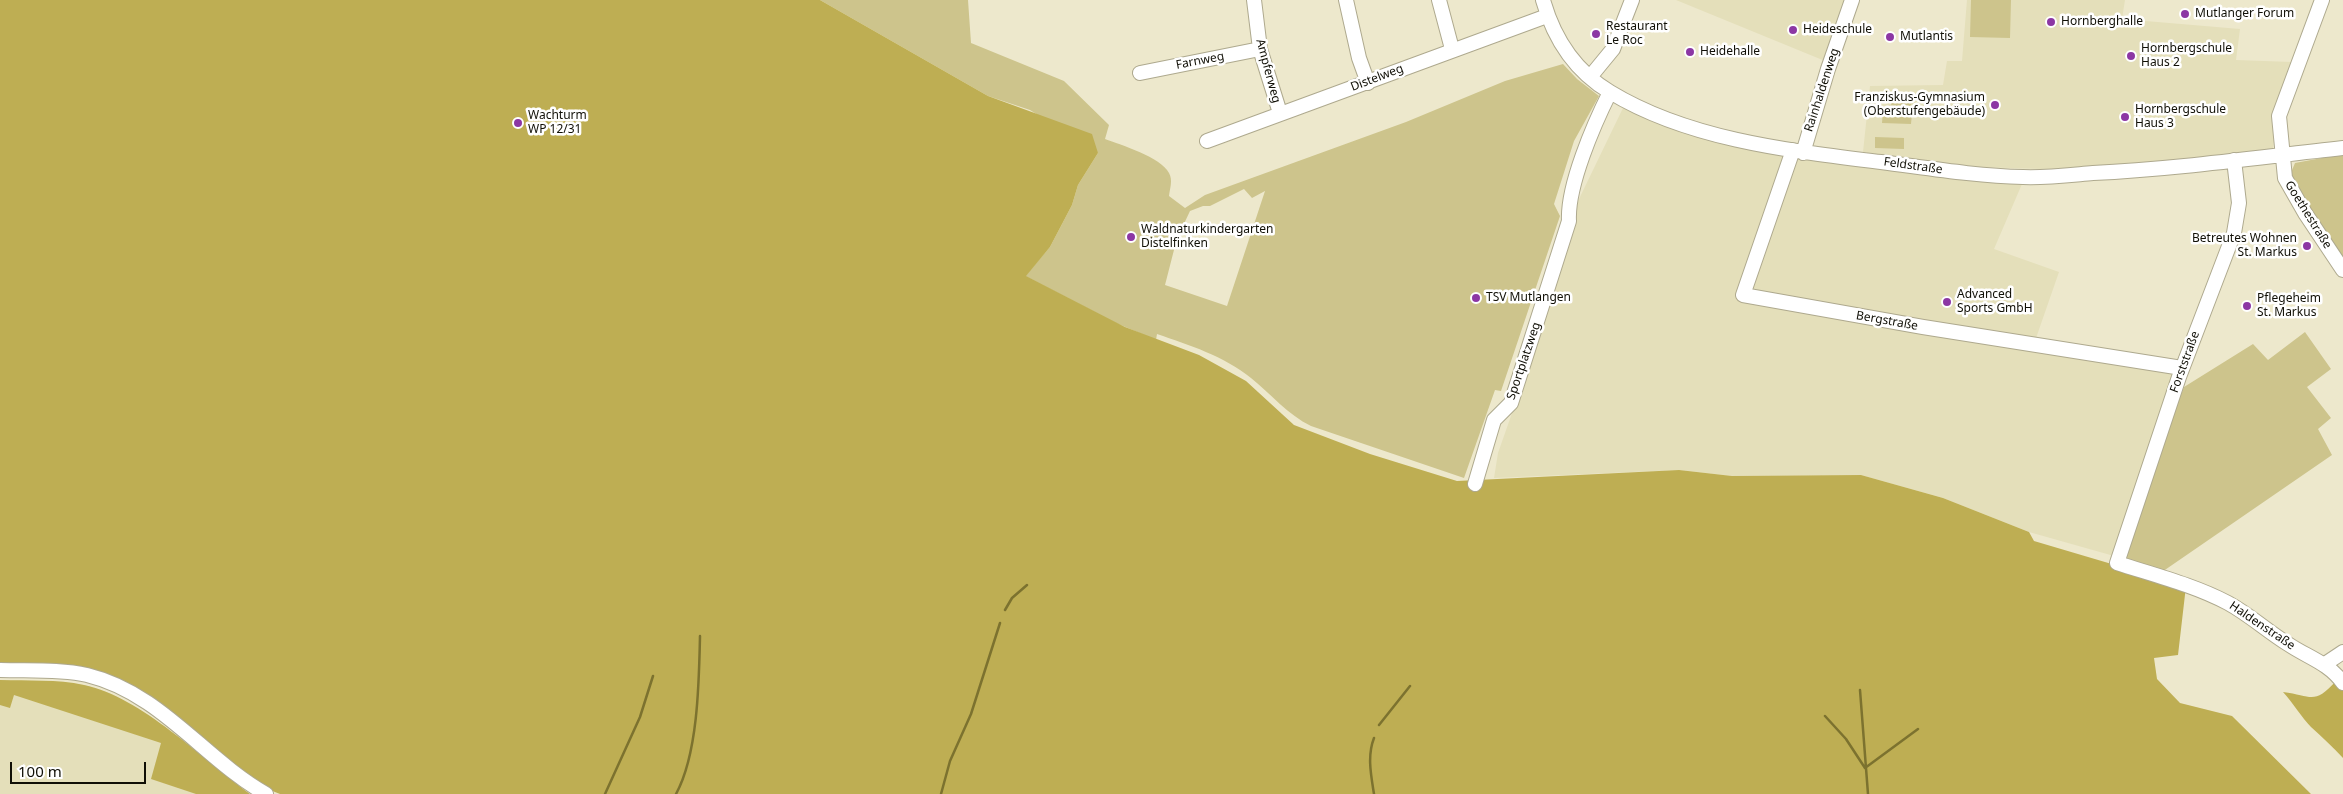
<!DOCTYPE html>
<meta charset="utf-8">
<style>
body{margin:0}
#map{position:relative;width:2343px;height:794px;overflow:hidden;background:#ede8cc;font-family:"Noto Sans",sans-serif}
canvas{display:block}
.scale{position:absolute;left:10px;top:762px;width:136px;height:22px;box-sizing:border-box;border:2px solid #100f06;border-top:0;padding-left:6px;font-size:15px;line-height:18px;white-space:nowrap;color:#100f06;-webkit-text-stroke:4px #fff;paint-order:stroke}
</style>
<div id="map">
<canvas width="2343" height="794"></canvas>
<div class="scale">100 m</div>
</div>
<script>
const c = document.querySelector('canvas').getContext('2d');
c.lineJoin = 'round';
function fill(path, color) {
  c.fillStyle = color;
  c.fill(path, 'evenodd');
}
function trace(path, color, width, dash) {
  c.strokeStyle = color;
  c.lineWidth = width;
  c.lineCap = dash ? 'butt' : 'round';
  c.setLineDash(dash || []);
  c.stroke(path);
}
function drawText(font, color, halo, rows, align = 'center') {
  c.font = font + ' "Noto Sans",sans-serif';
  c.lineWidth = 5;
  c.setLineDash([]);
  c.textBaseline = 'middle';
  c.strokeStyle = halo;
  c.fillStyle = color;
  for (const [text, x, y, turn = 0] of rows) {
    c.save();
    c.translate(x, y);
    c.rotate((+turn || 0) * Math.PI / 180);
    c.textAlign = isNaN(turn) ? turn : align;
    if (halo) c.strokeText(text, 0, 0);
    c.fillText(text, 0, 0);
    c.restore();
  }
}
fill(new Path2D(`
 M 1676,0 L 1847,0 L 1825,61 Z
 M 1967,0 L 2125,0 L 2122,19 L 2240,29 L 2236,60 L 2292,62 L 2275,116 L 2273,151 L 2071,170 L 1949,166 L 1863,152 L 1870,86 L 1943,85 L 1947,61 L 1962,61 Z
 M 1623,108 L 1656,114 L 1702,131 L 2025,177 L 1994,249 L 2059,272 L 2035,341 L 2175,372 L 2114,556 L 2029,532 L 1943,498 L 1861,475 L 1732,476 L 1679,470 L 1494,478 L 1498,453 L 1545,319 L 1579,199 Z
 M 0,680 L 63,682 L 85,685 L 114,695 L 151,717 L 250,794 L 0,794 Z`), '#e4dfba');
fill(new Path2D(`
 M 820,0 L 968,0 L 971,43 L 1064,81 L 1109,125 L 1105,139 C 1121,145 1161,157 1169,173 C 1173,180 1170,188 1169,196 L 1185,208 L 1205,195 L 1406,122 L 1505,81 L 1563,64 L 1577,79 L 1599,96 L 1574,141 L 1554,204 L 1560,216 L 1501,391 L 1495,390 L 1464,478 L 1311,426 C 1288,415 1271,394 1251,378 C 1224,356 1189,345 1157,334 L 1156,340 L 1116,323 L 1025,276 L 1050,247 L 1072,205 L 1078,185 L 1098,153 L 1030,110 L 988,96 ZM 1244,189 L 1252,198 L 1265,191 L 1227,306 L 1165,285 L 1175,246 L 1173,236 L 1182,228 L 1190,211 L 1203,206 L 1210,206 Z
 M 1971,0 L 2011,0 L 2010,38 L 1970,37 Z
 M 1892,94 L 1912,95 L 1911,107 L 1891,106 Z
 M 1883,111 L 1912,113 L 1911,124 L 1882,123 Z
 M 1875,137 L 1904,138 L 1904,149 L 1875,148 Z
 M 2343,154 L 2343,261 L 2318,226 L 2290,175 L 2295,163 Z
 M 2305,332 L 2331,369 L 2307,387 L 2331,418 L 2318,429 L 2332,455 L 2159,574 L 2128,562 L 2125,557 L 2157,458 L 2184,387 L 2253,344 L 2268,360 Z`), '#cdc48c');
fill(new Path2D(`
 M 0,0 L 820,0 L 988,96 L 1092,134 L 1098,153 L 1078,185 L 1072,205 L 1050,247 L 1026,276 L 1125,327 L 1199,355 L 1246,381 L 1294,425 L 1370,454 L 1457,481 L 1679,470 L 1732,476 L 1861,475 L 1943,498 L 2029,532 L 2034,541 L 2186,586 L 2178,655 L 2154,658 L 2157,679 L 2180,703 L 2232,716 L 2311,794 L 280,794 L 265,788 L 122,683 L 0,667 Z
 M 0,680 C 28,681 57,679 84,685 C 140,696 204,760 250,794 L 196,794 L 151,779 L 161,743 L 14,695 L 10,708 L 0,705 Z
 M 2336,681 L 2343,690 L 2343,758 C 2333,747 2322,737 2311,727 C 2302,718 2293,703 2283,692 C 2313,696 2314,705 2336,681 Z`), '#beae53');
trace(new Path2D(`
 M 1005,610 L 1012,598 L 1027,585
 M 1860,690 L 1868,794
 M 1825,716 L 1846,739 L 1865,768 L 1918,729
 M 1379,725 L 1410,686
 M 605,794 L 640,717 L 653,676
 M 676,794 C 698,754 699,682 700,636
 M 941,794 L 950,761 L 971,714 L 1000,623
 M 1374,794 C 1371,775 1367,756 1374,738`), '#7c722f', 2.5);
const minor = new Path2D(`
 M 1254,0 L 1260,49 L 1280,113
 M 1346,0 L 1359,58 L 1368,83
 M 1439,0 L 1452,49
 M 1543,0 C 1554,39 1575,71 1610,92 C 1689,140 1791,151 1881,162 C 1928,168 1976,176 2023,177 C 2046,178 2070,175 2093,173 C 2177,169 2260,157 2343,148
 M 2322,0 L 2279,116 L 2285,178 L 2305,213 L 2343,270
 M 1140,73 L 1260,49
 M 1590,77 L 1613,49 L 1632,0
 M 1207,141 L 1547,16
 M 1793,150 L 1743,295 L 1923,327 L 2182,368
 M 1803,153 L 1828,69 L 1852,0
 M 2234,160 L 2239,203 L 2234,233 L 2179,377 L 2117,563 C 2154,575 2194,585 2228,603 C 2250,615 2267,631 2288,644 C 2307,657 2329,663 2343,683
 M 1475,484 L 1494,420 L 1511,403 L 1569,221 C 1567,186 1594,124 1610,92
 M 2325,664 L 2343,652
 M 0,670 C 29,671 59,669 87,675 C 161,693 204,759 266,794`);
trace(minor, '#aea98e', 16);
trace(minor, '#fff', 14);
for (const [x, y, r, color] of [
 [2185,14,5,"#8c37a4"],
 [2051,22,5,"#8c37a4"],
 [1793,30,5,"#8c37a4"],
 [1596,34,5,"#8c37a4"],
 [1890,37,5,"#8c37a4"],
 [1690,52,5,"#8c37a4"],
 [2131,56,5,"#8c37a4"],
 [1995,105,5,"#8c37a4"],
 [2125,117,5,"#8c37a4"],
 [518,123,5,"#8c37a4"],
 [1131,237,5,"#8c37a4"],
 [2307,246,5,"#8c37a4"],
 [1476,298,5,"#8c37a4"],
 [1947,302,5,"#8c37a4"],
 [2247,306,5,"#8c37a4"]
]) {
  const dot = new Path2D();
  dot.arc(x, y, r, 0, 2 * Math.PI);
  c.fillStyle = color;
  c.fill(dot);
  trace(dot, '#fff', 2);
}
drawText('12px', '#100f06', '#fff', [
 ["Mutlanger Forum",2195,14],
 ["Hornberghalle",2061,22],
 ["Restaurant",1606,27],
 ["Le Roc",1606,41],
 ["Heideschule",1803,30],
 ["Mutlantis",1900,37],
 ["Hornbergschule",2141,49],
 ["Haus 2",2141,63],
 ["Heidehalle",1700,52],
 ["Franziskus-Gymnasium",1985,98,"right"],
 ["(Oberstufengebäude)",1985,112,"right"],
 ["Hornbergschule",2135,110],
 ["Haus 3",2135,124],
 ["Wachturm",528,116],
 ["WP 12/31",528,130],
 ["Waldnaturkindergarten",1141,230],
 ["Distelfinken",1141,244],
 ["Betreutes Wohnen",2297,239,"right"],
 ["St. Markus",2297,253,"right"],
 ["Advanced",1957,295],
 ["Sports GmbH",1957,309],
 ["TSV Mutlangen",1486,298],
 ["Pflegeheim",2257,299],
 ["St. Markus",2257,313]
], 'left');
drawText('12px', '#100f06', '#fff', [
 ["Farnweg",1200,61,-11],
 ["Ampferweg",1268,71,75],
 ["Distelweg",1377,78,-21],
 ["Rainhaldenweg",1822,90,-72],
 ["Feldstraße",1913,166,8],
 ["Goethestraße",2308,215,58],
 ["Bergstraße",1887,321,10],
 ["Sportplatzweg",1524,361,-71],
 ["Forststraße",2185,362,-70],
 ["Haldenstraße",2262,626,34]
]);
</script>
